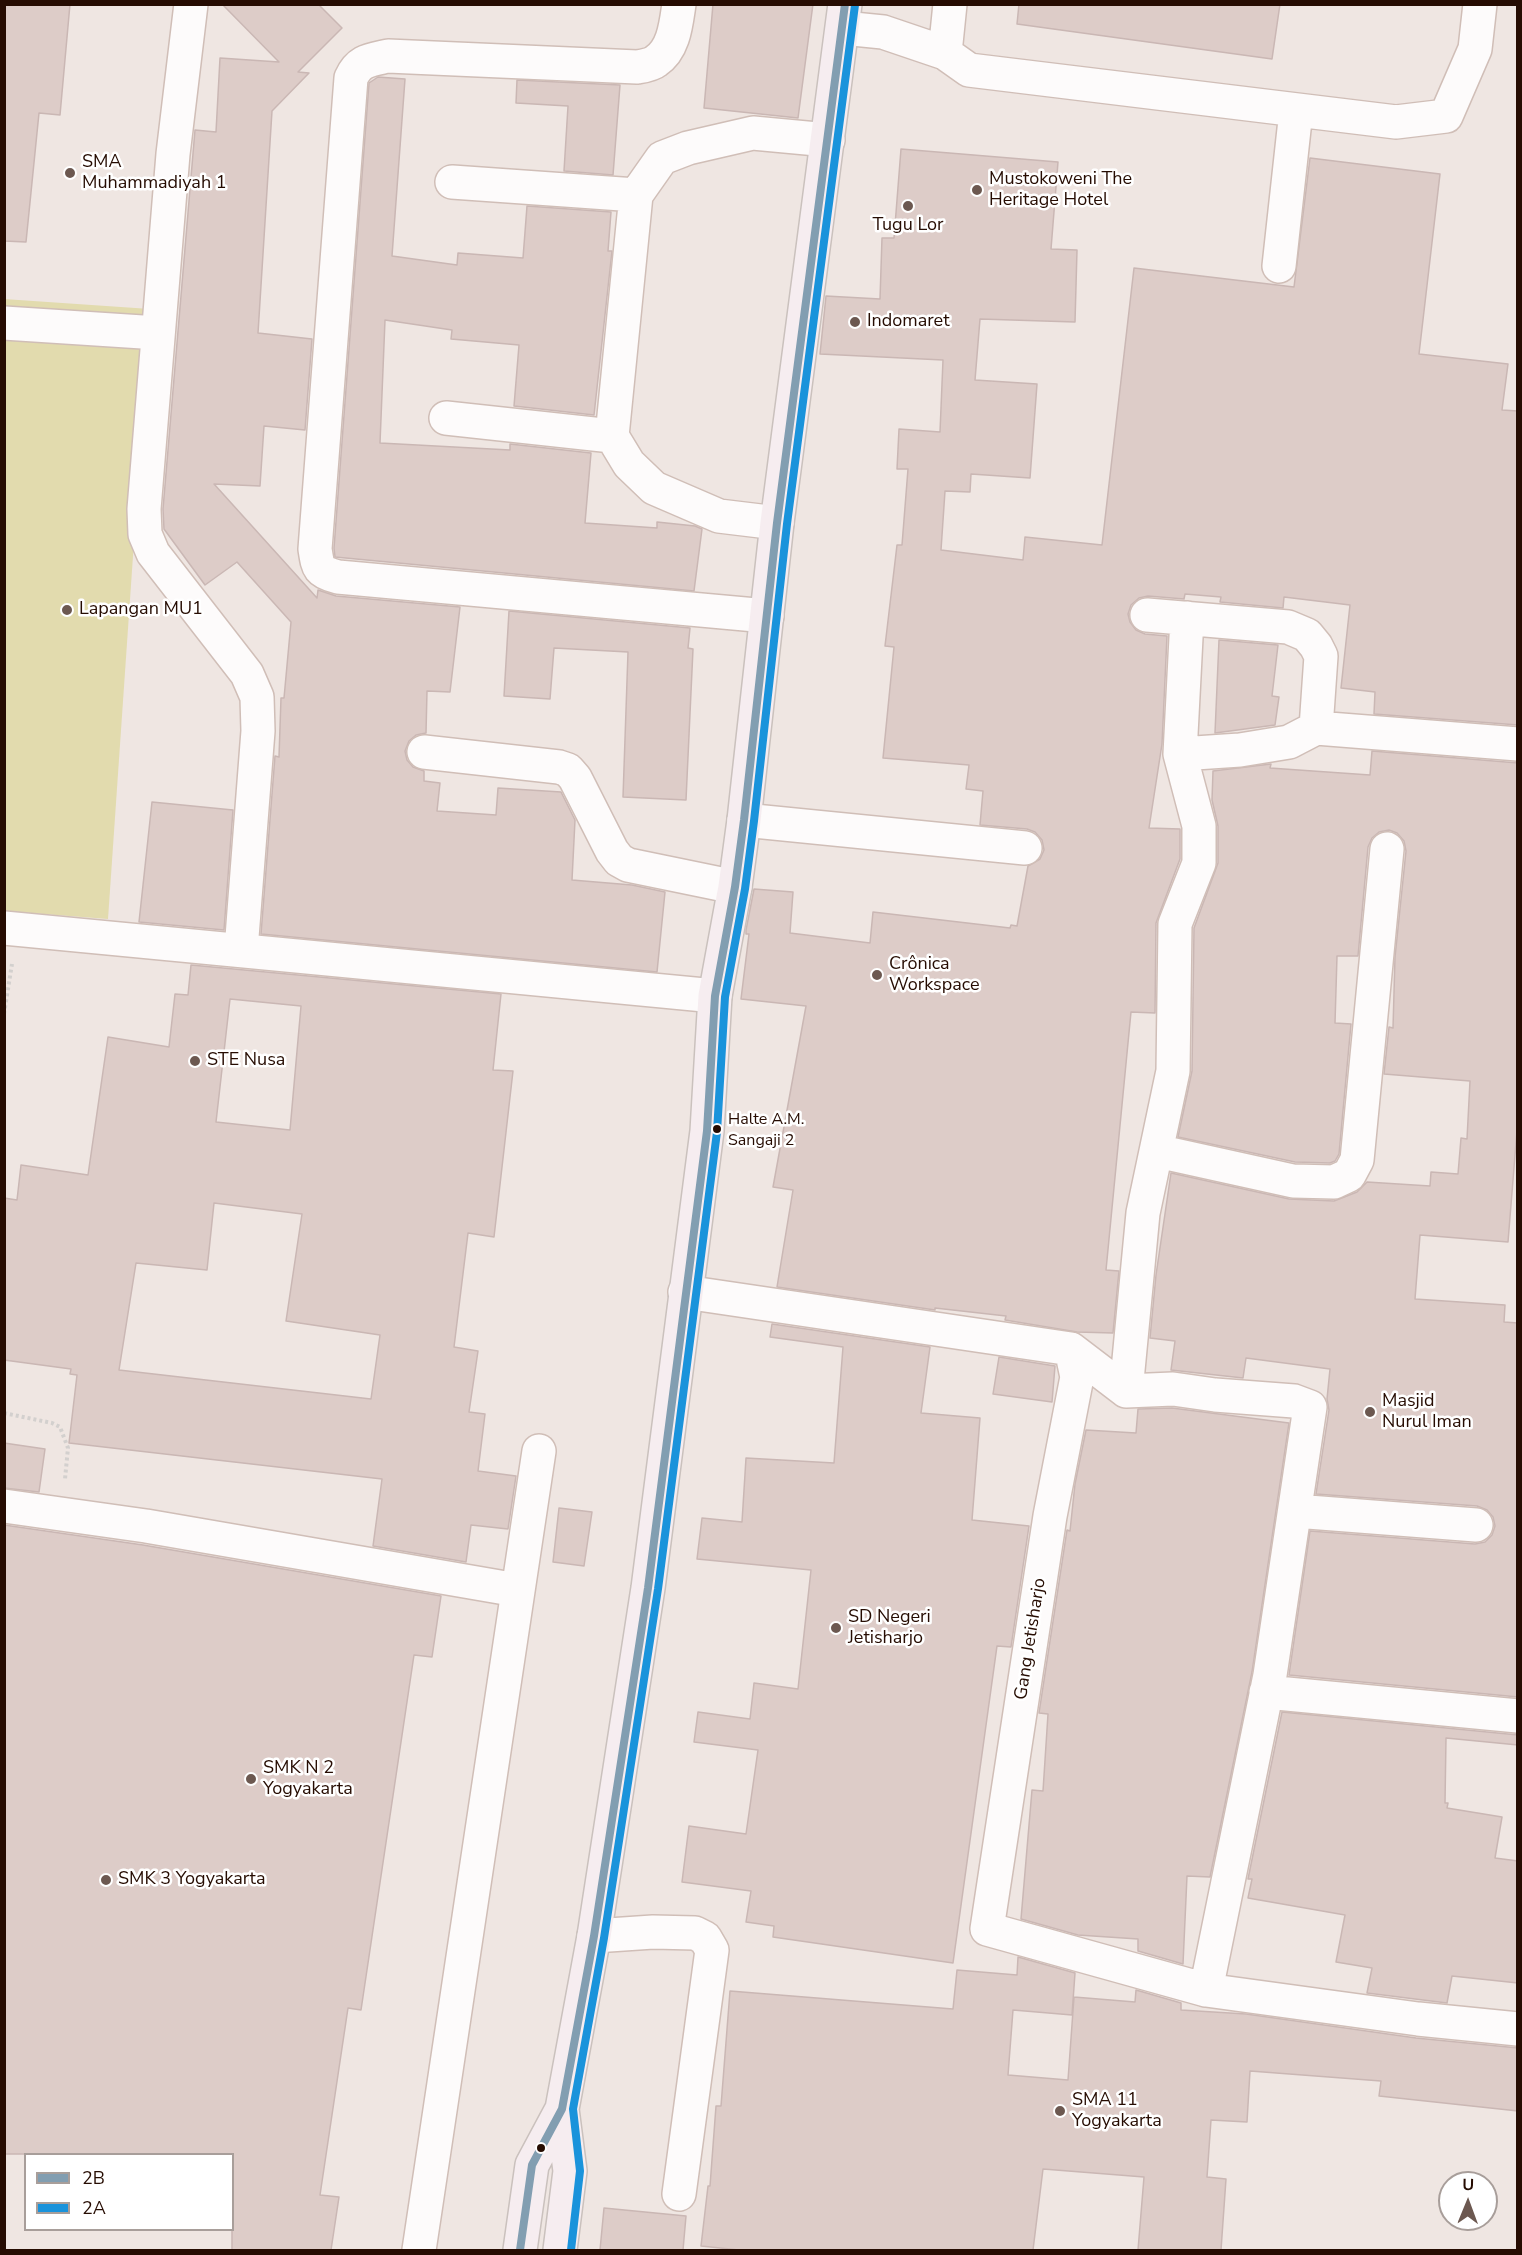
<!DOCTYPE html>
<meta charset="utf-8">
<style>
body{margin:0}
#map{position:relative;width:1522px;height:2255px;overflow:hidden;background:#efe6e2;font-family:"Nunito Sans",sans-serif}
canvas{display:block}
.frame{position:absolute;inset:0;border:6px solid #260c02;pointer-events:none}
.legend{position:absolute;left:24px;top:2153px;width:210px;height:78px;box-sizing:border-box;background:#fff;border:2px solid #a89e9a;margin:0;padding:8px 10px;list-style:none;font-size:18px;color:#260c02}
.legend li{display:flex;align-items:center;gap:12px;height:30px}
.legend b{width:30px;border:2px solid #a89e9a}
.north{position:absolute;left:1438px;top:2171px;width:60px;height:60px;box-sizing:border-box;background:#fff;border:2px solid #a89e9a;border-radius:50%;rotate:1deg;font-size:16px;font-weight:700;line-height:24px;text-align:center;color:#260c02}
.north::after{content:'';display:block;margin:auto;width:21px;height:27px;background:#6c5850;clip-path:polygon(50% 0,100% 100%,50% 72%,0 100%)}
</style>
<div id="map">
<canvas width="1522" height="2255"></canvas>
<div class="frame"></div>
<ul class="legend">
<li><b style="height:8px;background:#829eb1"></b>2B</li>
<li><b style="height:8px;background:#1a93db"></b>2A</li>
</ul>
<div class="north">U</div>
</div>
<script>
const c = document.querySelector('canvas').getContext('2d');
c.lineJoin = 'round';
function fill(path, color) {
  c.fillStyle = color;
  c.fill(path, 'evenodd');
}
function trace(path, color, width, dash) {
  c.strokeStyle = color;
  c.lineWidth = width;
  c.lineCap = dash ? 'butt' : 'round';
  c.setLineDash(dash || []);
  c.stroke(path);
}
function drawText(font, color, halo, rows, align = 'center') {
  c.font = font + ' "Nunito Sans",sans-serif';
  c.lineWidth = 5;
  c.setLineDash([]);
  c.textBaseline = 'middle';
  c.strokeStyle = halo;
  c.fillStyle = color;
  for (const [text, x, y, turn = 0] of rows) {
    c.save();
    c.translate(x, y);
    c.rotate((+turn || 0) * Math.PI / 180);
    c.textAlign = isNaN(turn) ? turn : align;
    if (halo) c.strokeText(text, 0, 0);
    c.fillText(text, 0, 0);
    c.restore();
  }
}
fill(new Path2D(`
 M 4,299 L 150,309 L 108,919 L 5,911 Z`), '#e2dbae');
const building = new Path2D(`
 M 4,4 L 70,4 L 60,115 L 39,113 L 26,242 L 4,241 Z
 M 222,4 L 318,4 L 342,28 L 298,72 L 309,73 L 272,111 L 258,333 L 312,339 L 305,430 L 264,426 L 260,486 L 214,484 L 317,598 L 318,590 L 336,596 L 460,607 L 450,692 L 427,691 L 426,733 L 416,735 L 409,741 L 405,751 L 407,760 L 413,767 L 424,771 L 424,781 L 440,783 L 437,811 L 496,815 L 498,788 L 561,792 L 575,820 L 572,880 L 632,885 L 665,892 L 657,972 L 261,934 L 275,756 L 279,757 L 281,698 L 284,698 L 291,622 L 237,562 L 205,585 L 164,529 L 163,509 L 195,130 L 216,132 L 220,58 L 279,62 Z
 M 713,4 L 813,4 L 798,118 L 704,108 Z
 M 1019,4 L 1280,4 L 1272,59 L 1017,24 Z
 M 378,77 L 405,79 L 392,256 L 457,265 L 458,253 L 523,258 L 527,206 L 611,212 L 608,251 L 612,251 L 594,415 L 514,406 L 519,345 L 451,339 L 452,330 L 385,320 L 380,443 L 510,450 L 510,444 L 591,453 L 585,523 L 657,528 L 657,522 L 695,526 L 702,529 L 694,591 L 335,557 L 334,548 L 369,83 Z
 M 517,80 L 620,85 L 613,175 L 564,171 L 568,106 L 516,103 Z
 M 901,149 L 1058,162 L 1051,249 L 1077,250 L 1075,322 L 980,319 L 975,380 L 1037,384 L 1030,478 L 971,474 L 970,492 L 945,491 L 941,550 L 1023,560 L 1025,537 L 1102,545 L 1134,268 L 1294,287 L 1310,158 L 1440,174 L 1419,354 L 1508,364 L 1502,410 L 1518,411 L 1518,725 L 1374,714 L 1375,692 L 1341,688 L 1350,605 L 1284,597 L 1283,608 L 1220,602 L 1221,597 L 1185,594 L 1184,599 L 1148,596 L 1139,598 L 1131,605 L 1128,614 L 1130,622 L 1136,630 L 1145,634 L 1167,636 L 1162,744 L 1149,828 L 1180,829 L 1180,859 L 1156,923 L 1155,1013 L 1131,1012 L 1106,1270 L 1119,1271 L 1113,1333 L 1077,1332 L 1005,1320 L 1006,1316 L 935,1308 L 935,1310 L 777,1287 L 793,1190 L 773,1187 L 806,1006 L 741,999 L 749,934 L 746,934 L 746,930 L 754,889 L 793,892 L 790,933 L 870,943 L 873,912 L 1010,928 L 1011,925 L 1017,926 L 1028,866 L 1040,859 L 1044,850 L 1042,840 L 1035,832 L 1027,829 L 980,825 L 983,791 L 966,789 L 969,765 L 883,758 L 894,647 L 885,646 L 897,545 L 902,545 L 908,469 L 897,469 L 899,429 L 940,432 L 943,360 L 820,354 L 826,296 L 880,299 L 882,238 L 894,238 Z
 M 509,611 L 690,628 L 688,648 L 693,649 L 686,800 L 623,797 L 628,652 L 554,648 L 550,699 L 504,696 Z
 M 1219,640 L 1278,645 L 1272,696 L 1279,697 L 1275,725 L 1215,733 Z
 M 1372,751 L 1518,763 L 1518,1118 L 1508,1242 L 1420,1235 L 1415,1299 L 1505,1305 L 1504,1322 L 1518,1323 L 1518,1697 L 1289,1675 L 1310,1531 L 1475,1544 L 1485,1542 L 1492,1535 L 1495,1526 L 1493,1517 L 1487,1510 L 1477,1506 L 1316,1494 L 1329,1410 L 1327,1399 L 1330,1369 L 1246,1358 L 1243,1378 L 1171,1370 L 1175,1341 L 1150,1338 L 1156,1275 L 1171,1173 L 1289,1199 L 1334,1201 L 1357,1192 L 1367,1182 L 1430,1186 L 1431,1172 L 1458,1174 L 1461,1138 L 1467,1139 L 1470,1081 L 1384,1074 L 1389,1027 L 1393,1028 L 1395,957 L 1406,851 L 1404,841 L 1397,833 L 1389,830 L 1379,832 L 1372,838 L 1368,847 L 1358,956 L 1337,956 L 1335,1023 L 1351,1024 L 1339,1154 L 1335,1161 L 1330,1163 L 1295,1162 L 1178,1137 L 1192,1071 L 1194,928 L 1218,863 L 1218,826 L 1212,800 L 1213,771 L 1271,764 L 1270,768 L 1370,775 Z
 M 152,802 L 233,810 L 224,930 L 139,922 Z
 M 191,965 L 501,994 L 493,1070 L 513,1071 L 494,1237 L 468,1233 L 454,1347 L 478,1351 L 469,1412 L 485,1414 L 478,1471 L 516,1476 L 508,1529 L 471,1525 L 466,1562 L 373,1546 L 382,1479 L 69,1443 L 77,1375 L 70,1374 L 71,1369 L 4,1360 L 4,1198 L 17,1200 L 21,1165 L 88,1175 L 108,1037 L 169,1047 L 175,994 L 188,995 ZM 230,999 L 301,1006 L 290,1130 L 216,1122 ZM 214,1203 L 302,1214 L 286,1321 L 380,1335 L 371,1399 L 119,1370 L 136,1263 L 207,1270 Z
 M 772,1324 L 930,1347 L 921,1413 L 980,1418 L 972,1520 L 1029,1526 L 1011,1647 L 997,1646 L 953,1963 L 773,1937 L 774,1926 L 746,1922 L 751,1891 L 682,1882 L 689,1826 L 746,1834 L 758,1750 L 694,1742 L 698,1712 L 750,1719 L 754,1683 L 798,1689 L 811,1570 L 697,1559 L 702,1518 L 742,1522 L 746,1458 L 834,1463 L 843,1347 L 770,1337 Z
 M 999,1357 L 1055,1366 L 1052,1402 L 993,1394 Z
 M 1172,1408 L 1289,1423 L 1252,1672 L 1210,1877 L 1187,1876 L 1183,1964 L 1138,1951 L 1138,1939 L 1078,1935 L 1021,1919 L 1032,1790 L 1043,1791 L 1048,1714 L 1039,1713 L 1067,1530 L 1070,1531 L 1075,1484 L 1086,1430 L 1136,1433 L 1138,1409 Z
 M 4,1443 L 45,1449 L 39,1492 L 4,1488 Z
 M 559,1508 L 592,1512 L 584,1566 L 553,1562 Z
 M 4,1525 L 143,1545 L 441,1596 L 432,1657 L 414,1655 L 361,2010 L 348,2008 L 320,2195 L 339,2197 L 331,2250 L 232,2250 L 232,2154 L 4,2154 Z
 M 1282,1712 L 1518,1735 L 1518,1745 L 1446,1738 L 1445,1803 L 1448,1803 L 1447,1808 L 1502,1817 L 1495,1858 L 1518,1861 L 1518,1983 L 1452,1976 L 1447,2003 L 1367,1993 L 1372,1968 L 1336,1962 L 1345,1915 L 1248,1898 L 1252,1879 L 1248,1879 Z
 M 1018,1957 L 1075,1973 L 1072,2015 L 1013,2010 L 1008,2075 L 1068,2080 L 1074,1997 L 1135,2002 L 1136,1990 L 1181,2003 L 1181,2010 L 1246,2014 L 1416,2038 L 1518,2048 L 1518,2111 L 1379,2096 L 1381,2081 L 1250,2071 L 1247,2122 L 1211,2120 L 1207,2177 L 1226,2179 L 1221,2250 L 1138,2250 L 1144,2177 L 1043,2169 L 1033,2250 L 739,2250 L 701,2246 L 708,2186 L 710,2186 L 716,2106 L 721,2106 L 730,1991 L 953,2009 L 957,1970 L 1017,1975 Z
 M 604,2208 L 686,2216 L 683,2250 L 600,2250 Z`);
fill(building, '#ddccc8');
trace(building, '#cab7b4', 1.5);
const minor = new Path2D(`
 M 191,4 L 173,154 L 144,509 L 145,534 L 153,553 L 247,674 L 257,697 L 258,731 L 241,950
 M 679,4 C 676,24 674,49 656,61 C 651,65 643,66 637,67 L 388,56 C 370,60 359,60 351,78 L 315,549 C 318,568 318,572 338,577 L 767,616
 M 843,28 L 883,32 L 945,53 L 969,70 L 1396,122 L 1446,116 L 1475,49 L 1480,4
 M 945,53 L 950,4
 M 452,182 L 636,195
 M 1279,266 L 1296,111
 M 4,323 L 158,333
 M 446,418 L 612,436
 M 777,523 L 719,516 L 654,488 L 629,464 L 612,436 L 636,195 L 662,158 L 688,148 L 753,133 L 828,140
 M 1147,615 L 1288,627 L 1307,635 L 1316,646 L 1321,656 L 1316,728 L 1518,744
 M 424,752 L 559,767 L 568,770 L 575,778 L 612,851 L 619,860 L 628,865 L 735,887
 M 1180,754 L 1240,750 L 1289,742 L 1316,728
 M 744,820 L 1025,848
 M 4,928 L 715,996
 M 1157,1151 L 1293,1181 L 1334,1182 L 1349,1175 L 1357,1160 L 1387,849
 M 685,1292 L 1071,1349 L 1077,1377 L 1050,1516 L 987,1929 L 1206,1990 L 1418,2019 L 1518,2029
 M 1071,1349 L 1126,1391 L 1173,1389 L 1215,1395 L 1294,1401 L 1310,1407 L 1270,1675 L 1206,1990
 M 1126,1391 L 1143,1213 L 1173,1071 L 1175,924 L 1199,863 L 1199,826 L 1180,754 L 1187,618
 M 4,1506 L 146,1526 L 517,1590
 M 1295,1511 L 1476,1525
 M 1266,1692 L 1518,1716
 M 594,1936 L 653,1932 L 695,1933 L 705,1938 L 712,1950 L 679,2194
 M 419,2250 L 539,1451`);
const major = new Path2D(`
 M 520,2250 L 532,2165 L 562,2109 L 594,1936 L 648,1588 L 707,1131 L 715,996 L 735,887 L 744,820 L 777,523 L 845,4
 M 560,2250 L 570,2171 L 562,2109`);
trace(minor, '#d0beb7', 36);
trace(major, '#cac1bd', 36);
trace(new Path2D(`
 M 4,1014 L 12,964
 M 4,1413 L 52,1423 L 60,1427 L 68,1448 L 65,1479`), '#d3d0ce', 4, [3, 3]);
trace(minor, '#fdfbfb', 33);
trace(major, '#f6edf0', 33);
trace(new Path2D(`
 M 520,2250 L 532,2165 L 562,2109 L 594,1936 L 648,1588 L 707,1131 L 715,996 L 735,887 L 744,820 L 777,523 L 845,4`), '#829eb1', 8);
trace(new Path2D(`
 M 571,2250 L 580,2171 L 573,2109 L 604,1938 L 658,1589 L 717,1132 L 725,997 L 745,889 L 754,821 L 787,524 L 855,5`), '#1a93db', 8);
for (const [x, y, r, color] of [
 [70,173,6,"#6c5850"],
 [977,190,6,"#6c5850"],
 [908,206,6,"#6c5850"],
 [855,322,6,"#6c5850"],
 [67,610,6,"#6c5850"],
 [877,975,6,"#6c5850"],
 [195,1061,6,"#6c5850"],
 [717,1129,5,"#260c02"],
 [1370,1412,6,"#6c5850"],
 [836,1628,6,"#6c5850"],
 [251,1779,6,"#6c5850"],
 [106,1880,6,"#6c5850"],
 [1060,2111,6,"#6c5850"],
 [541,2148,5,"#260c02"]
]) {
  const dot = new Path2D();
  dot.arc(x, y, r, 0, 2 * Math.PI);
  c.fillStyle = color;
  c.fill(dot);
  trace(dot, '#fff', 2);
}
drawText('16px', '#260c02', '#fff', [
 ["Halte A.M.",728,1120],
 ["Sangaji 2",728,1141]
], 'left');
drawText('18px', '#260c02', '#fff', [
 ["SMA",82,163],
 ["Muhammadiyah 1",82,184],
 ["Mustokoweni The",989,180],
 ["Heritage Hotel",989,201],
 ["Tugu Lor",908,226,"center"],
 ["Indomaret",867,322],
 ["Lapangan MU1",79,610],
 ["Crônica",889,965],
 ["Workspace",889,986],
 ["STE Nusa",207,1061],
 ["Masjid",1382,1402],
 ["Nurul Iman",1382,1423],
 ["SD Negeri",848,1618],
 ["Jetisharjo",848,1639],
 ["SMK N 2",263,1769],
 ["Yogyakarta",263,1790],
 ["SMK 3 Yogyakarta",118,1880],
 ["SMA 11",1072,2101],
 ["Yogyakarta",1072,2122]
], 'left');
drawText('18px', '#260c02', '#fff', [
 ["Gang Jetisharjo",1031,1639,-81]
]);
</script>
